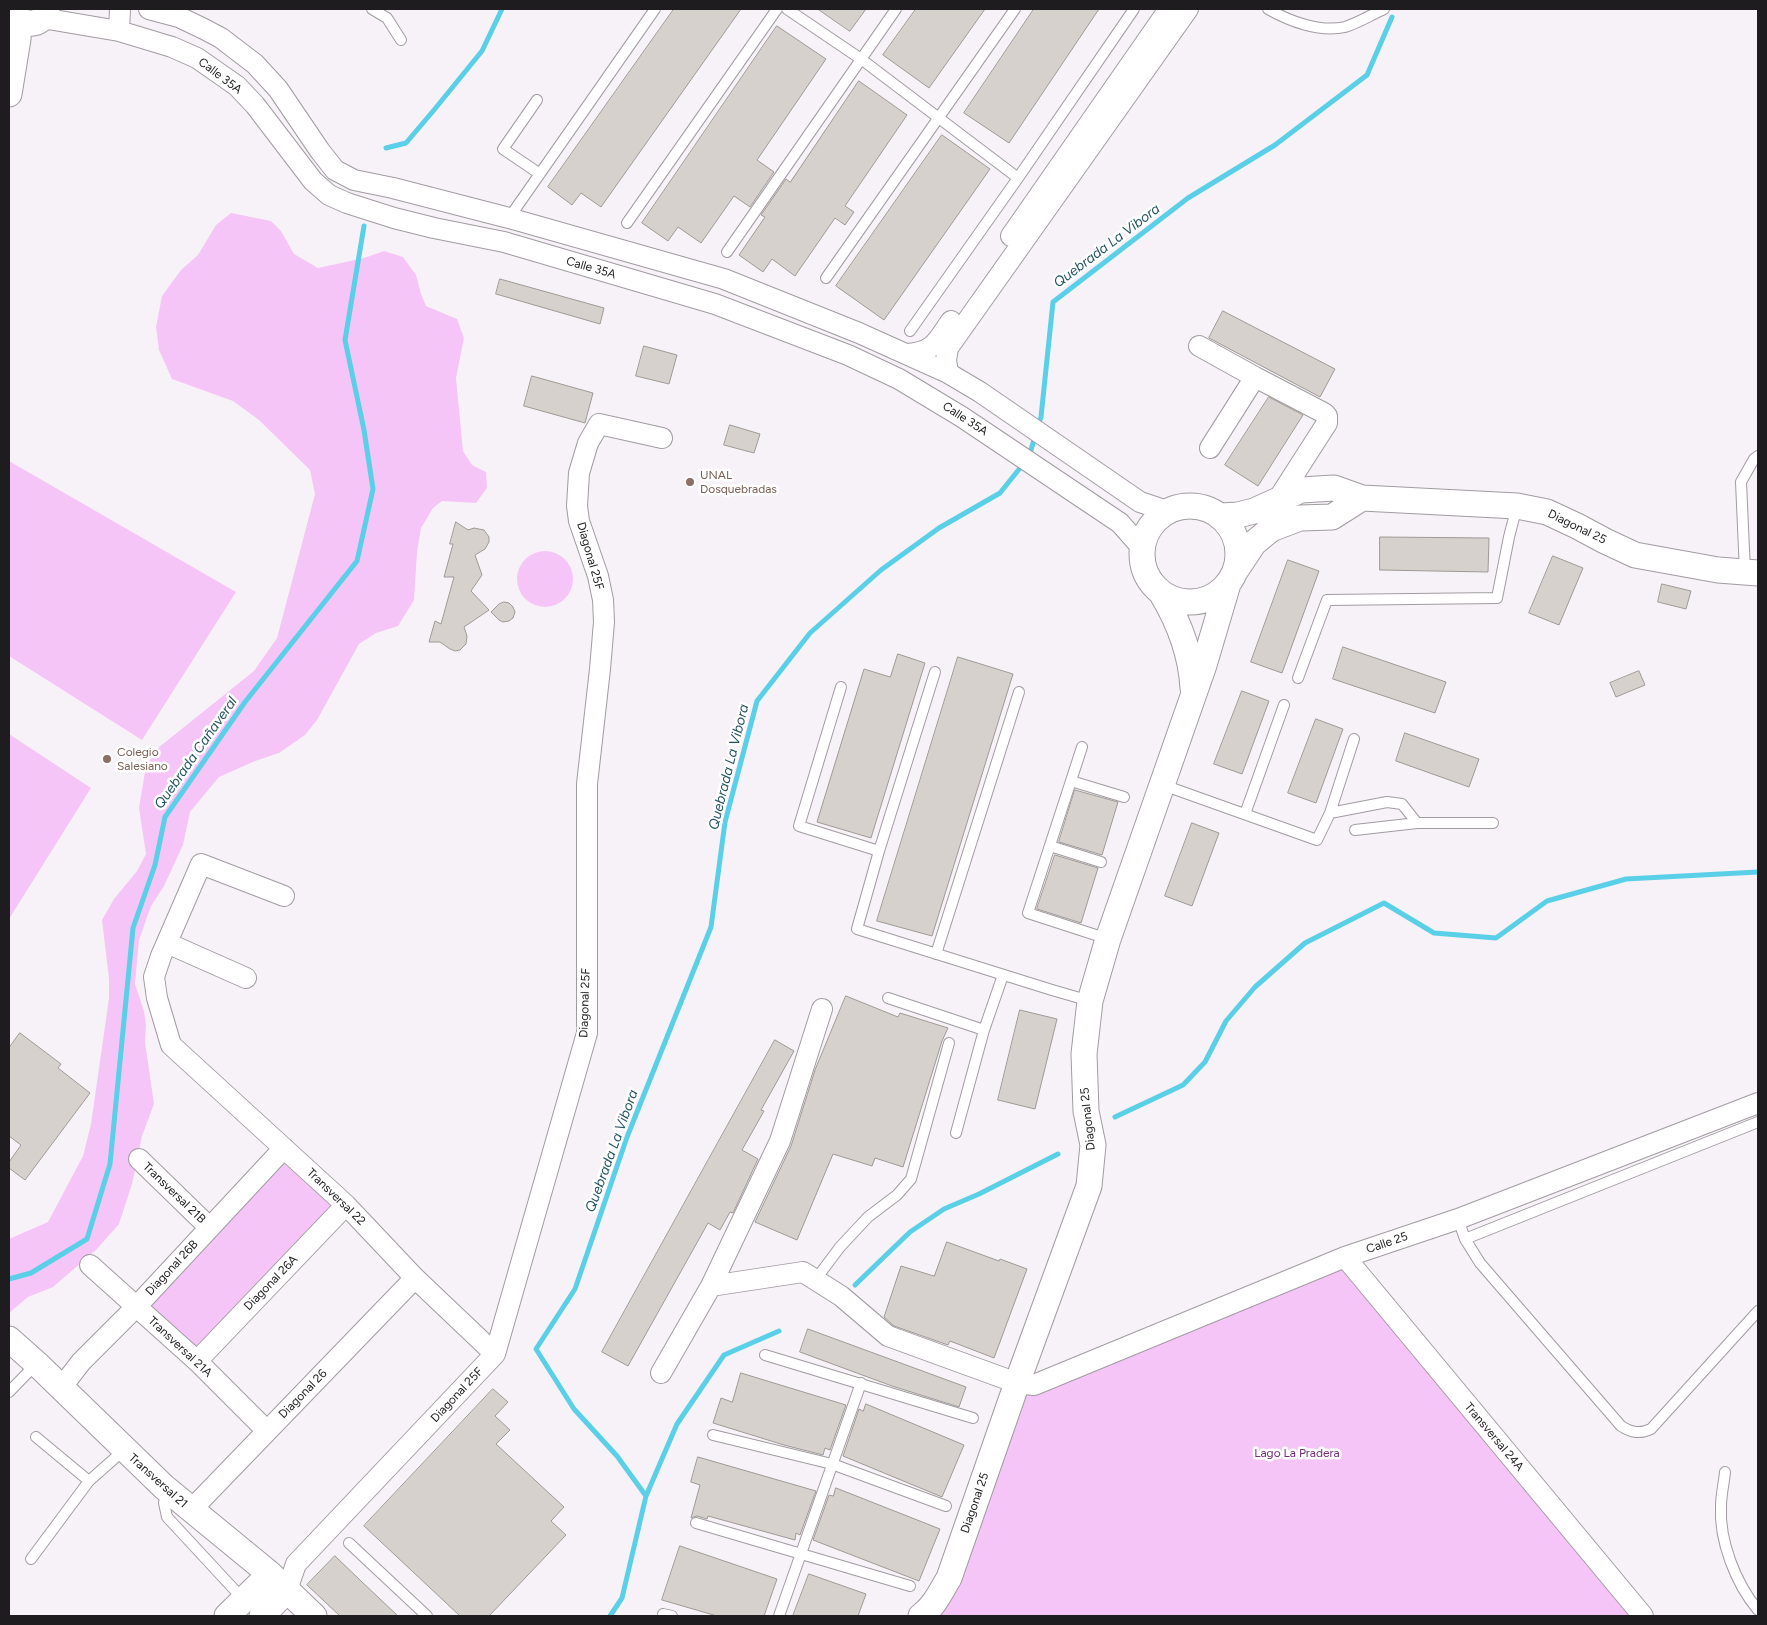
<!DOCTYPE html>
<meta charset="utf-8">
<style>
body{margin:0}
#map{position:relative;width:1767px;height:1625px;overflow:hidden;background:#f7f2f7;font-family:Figtree,sans-serif}
canvas{display:block}
.frame{position:absolute;inset:0;border:10px solid #1e1c1e;pointer-events:none}
</style>
<div id="map">
<canvas width="1767" height="1625"></canvas>
<div class="frame"></div>
</div>
<script>
const c = document.querySelector('canvas').getContext('2d');
c.lineJoin = 'round';
function fill(path, color) {
  c.fillStyle = color;
  c.fill(path, 'evenodd');
}
function trace(path, color, width, dash) {
  c.strokeStyle = color;
  c.lineWidth = width;
  c.lineCap = dash ? 'butt' : 'round';
  c.setLineDash(dash || []);
  c.stroke(path);
}
function drawText(font, color, halo, rows, align = 'center') {
  c.font = font + ' Figtree,sans-serif';
  c.lineWidth = 5;
  c.setLineDash([]);
  c.textBaseline = 'middle';
  c.strokeStyle = halo;
  c.fillStyle = color;
  for (const [text, x, y, turn = 0] of rows) {
    c.save();
    c.translate(x, y);
    c.rotate((+turn || 0) * Math.PI / 180);
    c.textAlign = isNaN(turn) ? turn : align;
    if (halo) c.strokeText(text, 0, 0);
    c.fillText(text, 0, 0);
    c.restore();
  }
}
fill(new Path2D(`
 M 231,213 L 271,221 L 281,231 L 294,254 L 318,268 L 364,258 L 384,251 L 403,257 L 416,275 L 421,294 L 426,306 L 457,319 L 464,338 L 456,378 L 463,451 L 472,465 L 486,472 L 487,488 L 476,503 L 442,501 L 433,508 L 421,528 L 417,552 L 414,600 L 398,626 L 376,633 L 359,644 L 317,720 L 305,735 L 279,753 L 255,761 L 219,777 L 190,812 L 183,845 L 164,886 L 151,906 L 139,940 L 135,984 L 144,1011 L 146,1025 L 145,1042 L 154,1104 L 142,1136 L 132,1184 L 119,1224 L 96,1250 L 53,1287 L 28,1297 L 9,1313 L 9,1239 L 48,1222 L 83,1156 L 91,1124 L 109,998 L 109,979 L 102,920 L 114,899 L 137,871 L 146,854 L 139,808 L 146,766 L 158,748 L 254,671 L 277,638 L 315,494 L 310,470 L 259,420 L 233,401 L 172,379 L 159,350 L 156,327 L 162,296 L 181,270 L 198,255 L 216,225 Z
 M 9,461 L 236,592 L 142,740 L 9,656 Z
 M517 579a28 28 0 1 1 56 0a28 28 0 1 1-56 0Z
 M 9,734 L 91,788 L 9,919 Z
 M 284,1148 L 346,1205 L 197,1361 L 136,1307 Z
 M 1345,1257 L 1643,1616 L 921,1616 L 1017,1383 Z`), '#f6c5f7');
trace(new Path2D(`
 M 386,148 L 406,143 L 434,110 L 482,51 L 502,9
 M 1038,426 L 1041,417 L 1053,302 L 1188,198 L 1275,145 L 1367,75 L 1392,17
 M 1029,457 L 1035,436
 M 1115,1117 L 1183,1085 L 1205,1062 L 1226,1021 L 1255,987 L 1305,943 L 1384,903 L 1434,933 L 1496,938 L 1547,901 L 1626,879 L 1758,872
 M 9,1279 L 31,1273 L 87,1239 L 110,1164 L 133,928 L 155,865 L 165,817 L 245,702 L 357,561 L 373,489 L 364,430 L 345,340 L 364,226
 M 855,1285 L 910,1232 L 944,1209 L 979,1194 L 1058,1154
 M 646,1496 L 617,1456 L 574,1409 L 536,1349 L 575,1289 L 627,1137 L 711,927 L 725,822 L 757,701 L 810,633 L 881,570 L 939,528 L 1000,493 L 1024,463
 M 610,1616 L 622,1598 L 646,1496 L 677,1424 L 724,1355 L 779,1331`), '#5acfe8', 5);
const building = new Path2D(`
 M 674,9 L 741,9 L 601,207 L 581,193 L 572,205 L 548,187 Z
 M 818,9 L 866,9 L 850,31 Z
 M 916,9 L 985,9 L 929,88 L 883,55 Z
 M 1034,9 L 1099,9 L 1009,143 L 964,113 Z
 M 777,26 L 826,59 L 757,160 L 774,172 L 750,207 L 734,196 L 701,243 L 678,227 L 668,241 L 642,223 Z
 M 859,81 L 907,115 L 845,206 L 854,212 L 845,225 L 835,218 L 795,276 L 772,259 L 763,272 L 739,255 L 765,217 L 761,215 L 786,179 L 790,182 Z
 M 942,135 L 990,169 L 884,320 L 836,286 Z
 M 500,279 L 604,308 L 600,324 L 496,294 Z
 M 1223,311 L 1335,369 L 1320,397 L 1209,338 Z
 M 644,346 L 677,355 L 669,384 L 636,376 Z
 M 532,376 L 593,393 L 585,423 L 524,406 Z
 M 1269,397 L 1303,415 L 1258,486 L 1225,465 Z
 M 730,425 L 760,434 L 754,453 L 724,445 Z
 M 456,522 L 468,530 L 474,528 L 484,530 L 489,537 L 489,542 L 485,549 L 475,555 L 482,575 L 471,591 L 489,610 L 464,627 L 467,636 L 466,644 L 460,650 L 455,651 L 450,649 L 440,642 L 429,642 L 435,621 L 441,624 L 454,577 L 444,577 L 453,544 L 450,544 Z
 M 1380,537 L 1489,538 L 1488,572 L 1380,570 Z
 M 1553,556 L 1583,568 L 1559,625 L 1529,613 Z
 M 1288,560 L 1319,571 L 1282,673 L 1251,662 Z
 M 1662,584 L 1691,591 L 1686,609 L 1658,602 Z
 M 504,602 L 509,603 L 513,607 L 515,612 L 513,618 L 509,621 L 503,622 L 499,620 L 491,612 L 499,604 Z
 M 1343,647 L 1446,682 L 1435,713 L 1333,679 Z
 M 898,654 L 925,663 L 871,838 L 817,822 L 864,669 L 890,677 Z
 M 958,657 L 1013,674 L 932,936 L 877,921 Z
 M 1639,671 L 1645,685 L 1616,697 L 1610,683 Z
 M 1242,691 L 1269,701 L 1242,774 L 1214,764 Z
 M 1316,719 L 1343,729 L 1316,803 L 1288,793 Z
 M 1405,733 L 1479,759 L 1469,787 L 1396,761 Z
 M 1075,790 L 1118,802 L 1102,855 L 1059,842 Z
 M 1192,823 L 1219,833 L 1192,906 L 1165,896 Z
 M 1055,855 L 1098,868 L 1081,923 L 1037,909 Z
 M 846,996 L 898,1017 L 900,1013 L 948,1028 L 942,1041 L 903,1167 L 875,1158 L 872,1166 L 833,1154 L 797,1240 L 755,1222 L 791,1146 L 815,1070 Z
 M 1020,1010 L 1057,1019 L 1035,1109 L 998,1100 Z
 M 20,1033 L 61,1064 L 58,1068 L 90,1093 L 25,1180 L 9,1168 L 9,1162 L 21,1145 L 9,1136 L 9,1048 Z
 M 775,1040 L 794,1051 L 761,1110 L 764,1111 L 742,1150 L 758,1159 L 733,1213 L 730,1212 L 720,1230 L 708,1223 L 628,1366 L 602,1352 Z
 M 947,1242 L 999,1261 L 1000,1259 L 1027,1269 L 994,1358 L 950,1341 L 948,1345 L 894,1326 L 884,1317 L 901,1266 L 934,1276 Z
 M 808,1329 L 966,1387 L 959,1407 L 892,1386 L 800,1352 Z
 M 741,1373 L 846,1405 L 830,1450 L 825,1448 L 823,1455 L 784,1445 L 713,1423 L 721,1398 L 732,1402 Z
 M 493,1389 L 508,1402 L 495,1416 L 510,1430 L 496,1444 L 564,1507 L 551,1521 L 566,1535 L 489,1616 L 460,1616 L 364,1526 Z
 M 866,1404 L 964,1445 L 942,1497 L 843,1456 L 859,1409 L 863,1411 Z
 M 698,1457 L 816,1491 L 800,1535 L 796,1533 L 795,1540 L 708,1516 L 707,1519 L 697,1516 L 691,1518 L 700,1485 L 691,1482 Z
 M 836,1488 L 940,1529 L 919,1581 L 813,1540 L 829,1495 L 833,1496 Z
 M 680,1546 L 777,1579 L 764,1616 L 717,1616 L 662,1600 Z
 M 335,1556 L 361,1581 L 398,1616 L 340,1616 L 307,1585 Z
 M 809,1574 L 866,1594 L 858,1616 L 793,1616 Z`);
fill(building, '#d7d1cd');
trace(building, '#9f9995', 1);
const service = new Path2D(`
 M 372,9 L 387,18 L 401,40
 M 787,9 L 861,59 L 1018,178
 M 1268,9 C 1289,21 1320,33 1345,27 C 1358,23 1371,15 1384,9
 M 537,100 L 503,149 L 540,174
 M 509,218 L 655,9
 M 627,223 L 777,9
 M 727,252 L 896,9
 M 826,278 L 1015,9
 M 910,331 L 1018,178 L 1134,9
 M 1745,572 L 1741,482 L 1754,459 L 1758,456
 M 935,672 L 879,851 L 857,929 L 1052,990 L 1090,1001
 M 1298,678 L 1327,600 L 1497,598 L 1509,537 L 1517,506
 M 841,687 L 799,826 L 879,851
 M 1082,747 L 1028,913 L 1108,939
 M 1071,781 L 1124,797
 M 1163,785 L 1317,840 L 1330,813 L 1354,739
 M 1330,813 L 1387,802 L 1402,804 L 1417,823 L 1493,823
 M 1245,814 L 1284,705
 M 1355,830 L 1417,823
 M 1050,846 L 1101,862
 M 936,954 L 1019,692
 M 888,998 L 984,1030
 M 956,1133 L 984,1030 L 1003,975
 M 1458,1219 L 1465,1239 L 1480,1263 L 1621,1426 C 1632,1433 1640,1434 1651,1429 L 1758,1311
 M 1465,1239 L 1758,1122
 M 816,1279 L 840,1247 L 868,1217 L 897,1195 L 911,1179 L 949,1043
 M 765,1355 L 973,1418
 M 9,1392 L 36,1364
 M 713,1435 L 832,1464 L 946,1506
 M 36,1437 L 89,1481
 M 1725,1472 C 1724,1483 1721,1495 1721,1506 C 1719,1541 1736,1584 1758,1610
 M 167,1491 L 164,1503 L 167,1517 L 243,1599
 M 696,1523 L 910,1586
 M 349,1543 L 427,1616
 M 31,1559 L 89,1481 L 124,1450
 M 663,1614 L 672,1616
 M 779,1616 L 861,1383`);
const minor = new Path2D(`
 M 149,9 L 179,17 L 204,29 L 221,38 L 255,64 L 278,89 L 320,151 L 335,170 L 354,180 L 393,188 L 509,218 L 724,279 L 859,333 L 948,373 L 980,392 L 1140,502 L 1167,511
 M 42,18 L 119,31 L 172,47 L 197,58 L 237,86 L 255,105 L 313,181 L 329,195 L 347,203 L 394,218 L 434,228 L 504,242 L 715,304 L 848,355 L 899,379 L 962,417 L 1120,523 L 1142,548
 M 119,31 L 120,9
 M 1011,236 L 1169,9
 M 1199,346 L 1255,377 L 1324,413 L 1327,416 L 1327,423 L 1275,504
 M 908,354 C 934,352 937,341 951,321
 M 948,373 L 946,360 L 948,348 L 1188,9
 M 1210,448 L 1255,377
 M 284,896 L 201,864 L 161,956 L 154,977 L 157,998 L 171,1045 L 346,1205 L 415,1278 L 495,1354
 M 167,943 L 246,978
 M 139,1159 L 209,1227
 M 1345,1257 L 1643,1616
 M 90,1265 L 197,1361 L 267,1431
 M 711,1286 L 803,1272 L 841,1296 L 888,1336 L 1017,1383 L 1034,1385 L 1345,1257 L 1458,1219 L 1758,1103
 M 197,1361 L 346,1205
 M 661,1373 L 711,1286 L 780,1141 L 822,1009
 M 61,1388 L 81,1362 L 136,1307 L 284,1148
 M 191,1510 L 415,1278
 M 287,1590 L 296,1564 L 495,1354 L 587,1033 L 587,784 L 600,669 L 604,622 L 603,600 L 598,576 L 579,521 L 577,506 L 579,473 L 588,443 L 599,424 L 662,438`);
const tertiary = new Path2D(`
 M 12,9 C 19,27 42,29 47,9
 M 9,94 L 18,39 L 19,20
 M1142 554a48 48 0 1 1 96 0a48 48 0 1 1-96 0Z
 M 1221,516 L 1238,515 L 1254,511 L 1301,490 L 1334,488 L 1362,498 L 1517,506 L 1547,512 L 1577,526 L 1605,541 L 1635,555 L 1718,570 L 1758,573
 M 1236,570 L 1254,543 L 1271,529 L 1300,518 L 1332,517 L 1362,498
 M 1162,594 C 1180,624 1191,653 1193,688
 M 9,1339 L 36,1363 L 164,1487 L 270,1574 L 314,1616
 M 227,1616 L 270,1574
 M 262,1616 L 287,1590
 M 921,1616 C 934,1607 941,1591 949,1578 L 1017,1383 L 1089,1186 L 1093,1145 L 1086,1111 L 1084,1054 L 1090,1001 L 1108,939 L 1204,665 L 1228,584`);
trace(service, '#a19ca1', 12);
trace(minor, '#a19ca1', 22);
trace(tertiary, '#a19ca1', 27);
trace(service, '#fff', 10);
trace(minor, '#fff', 20);
trace(tertiary, '#fff', 25);
for (const [x, y, r, color] of [
 [690,482,5,"#8d6e63"],
 [107,759,5,"#8d6e63"]
]) {
  const dot = new Path2D();
  dot.arc(x, y, r, 0, 2 * Math.PI);
  c.fillStyle = color;
  c.fill(dot);
  trace(dot, '#fff', 2);
}
drawText('12px', '#1e1c1e', '#fff', [
 ["Calle 35A",220,76,37],
 ["Calle 35A",591,268,16],
 ["Calle 35A",965,419,33],
 ["Diagonal 25",1577,527,26],
 ["Diagonal 25F",590,556,74],
 ["Diagonal 25F",585,1003,-88],
 ["Diagonal 25",1088,1119,-96],
 ["Transversal 21B",174,1193,44],
 ["Transversal 22",336,1197,44],
 ["Calle 25",1387,1243,-19],
 ["Diagonal 26B",172,1268,-47],
 ["Diagonal 26A",271,1283,-46],
 ["Transversal 21A",180,1347,43],
 ["Diagonal 26",303,1394,-46],
 ["Diagonal 25F",457,1395,-47],
 ["Transversal 24A",1494,1437,50],
 ["Transversal 21",158,1481,42],
 ["Diagonal 25",975,1503,-71]
]);
drawText('12px', '#785e54', '#fff', [
 ["UNAL",700,475],
 ["Dosquebradas",700,489],
 ["Colegio",117,752],
 ["Salesiano",117,766]
], 'left');
drawText('12px', '#742c77', '#fff', [
 ["Lago La Pradera",1297,1453]
]);
drawText('italic 14px', '#245661', '#fff', [
 ["Quebrada La Vibora",1107,246,-37],
 ["Quebrada Cañaveral",196,753,-55],
 ["Quebrada La Vibora",729,767,-76],
 ["Quebrada La Vibora",612,1151,-70]
]);
</script>
